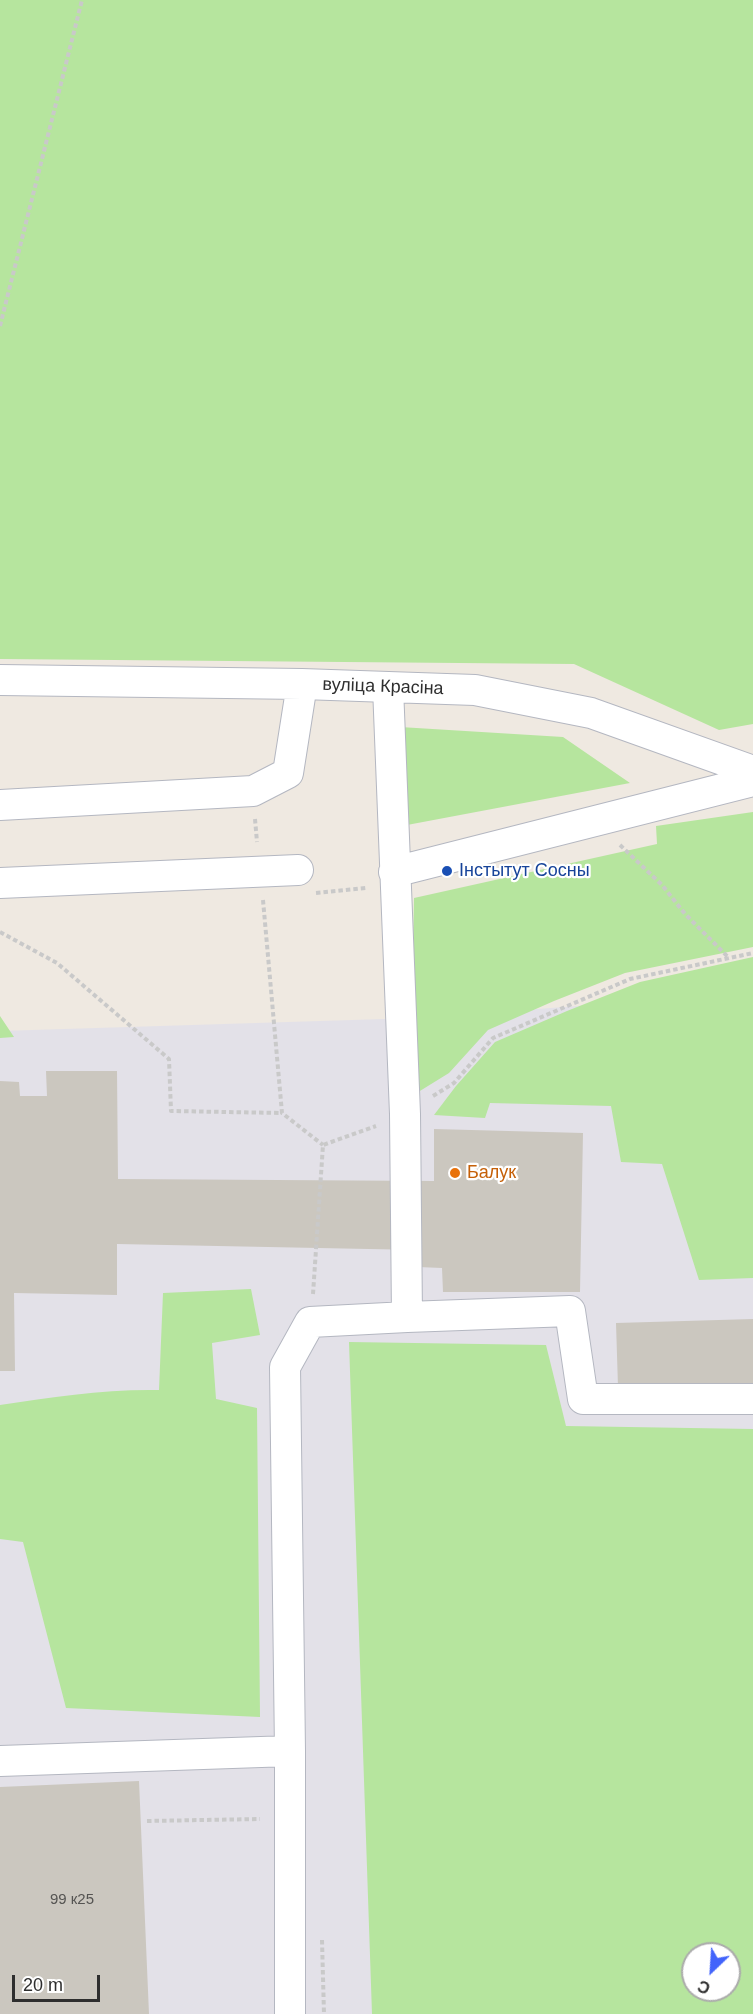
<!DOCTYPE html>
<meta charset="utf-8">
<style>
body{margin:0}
#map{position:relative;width:753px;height:2014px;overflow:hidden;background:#efe9e1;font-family:Helvetica,sans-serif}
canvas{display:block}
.north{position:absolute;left:681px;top:1942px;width:60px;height:60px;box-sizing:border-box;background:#fff;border:2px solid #ababab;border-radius:50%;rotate:205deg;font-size:16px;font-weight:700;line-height:24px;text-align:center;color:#2e2e2e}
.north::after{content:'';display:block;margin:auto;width:21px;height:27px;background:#4264fb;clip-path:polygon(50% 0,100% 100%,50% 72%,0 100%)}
.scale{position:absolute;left:12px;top:1975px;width:88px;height:27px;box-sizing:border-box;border:3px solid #2e2e2e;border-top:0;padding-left:8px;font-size:18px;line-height:21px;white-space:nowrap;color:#2e2e2e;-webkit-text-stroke:4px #fff;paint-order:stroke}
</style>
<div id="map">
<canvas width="753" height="2014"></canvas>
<div class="north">С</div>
<div class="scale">20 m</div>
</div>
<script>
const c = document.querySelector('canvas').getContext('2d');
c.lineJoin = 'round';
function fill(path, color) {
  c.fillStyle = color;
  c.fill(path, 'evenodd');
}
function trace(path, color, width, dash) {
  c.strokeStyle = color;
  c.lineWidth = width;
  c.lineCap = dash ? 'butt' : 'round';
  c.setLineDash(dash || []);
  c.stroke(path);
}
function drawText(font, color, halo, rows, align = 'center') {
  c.font = font + ' Helvetica,sans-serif';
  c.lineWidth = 4.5;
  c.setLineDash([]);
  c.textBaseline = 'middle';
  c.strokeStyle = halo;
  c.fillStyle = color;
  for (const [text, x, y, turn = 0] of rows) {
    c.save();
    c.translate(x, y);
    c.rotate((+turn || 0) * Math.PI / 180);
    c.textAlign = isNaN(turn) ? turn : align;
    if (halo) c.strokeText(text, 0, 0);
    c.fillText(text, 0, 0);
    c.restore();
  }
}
fill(new Path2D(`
 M 753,993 L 753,2014 L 0,2014 L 0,1031 L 416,1018 ZM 693,1954 L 729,1954 L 729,1990 L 693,1990 Z`), '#e3e1e8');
fill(new Path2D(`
 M 0,0 L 753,0 L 753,724 L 719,730 L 574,664 L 0,659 Z
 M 400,727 L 563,737 L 630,783 L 407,825 Z
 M 753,812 L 753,947 L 625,973 L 554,1001 L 488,1030 L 449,1073 L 415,1094 L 412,1011 L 414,898 L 657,844 L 656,826 Z
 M 753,957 L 753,1278 L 699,1280 L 662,1164 L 621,1162 L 611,1106 L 490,1103 L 485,1118 L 434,1115 L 456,1086 L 495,1042 L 567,1011 L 640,982 Z
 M 0,1016 L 14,1037 L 0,1038 Z
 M 251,1289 L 260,1335 L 212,1343 L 216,1399 L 257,1408 L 260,1717 L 66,1708 L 23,1542 L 0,1539 L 0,1405 C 53,1397 105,1389 159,1390 L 163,1293 Z
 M 349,1342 L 546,1345 L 566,1426 L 753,1429 L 753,2014 L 372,2014 ZM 693,1954 L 729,1954 L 729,1990 L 693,1990 Z`), '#b6e59e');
fill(new Path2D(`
 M 46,1071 L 117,1071 L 118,1179 L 434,1181 L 434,1129 L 583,1133 L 580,1292 L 443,1292 L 442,1268 L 418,1267 L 419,1250 L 117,1244 L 117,1295 L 14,1293 L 15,1371 L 0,1371 L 0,1081 L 19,1082 L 20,1096 L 47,1096 Z
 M 753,1319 L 753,1384 L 618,1387 L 616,1323 Z
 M 139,1781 L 149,2014 L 0,2014 L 0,1787 Z`), '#cbc7bf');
const minor = new Path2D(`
 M 0,680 L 302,684 L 475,690 L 591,713 L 753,771
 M 0,805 L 253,791 L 288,773 L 302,684
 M 394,872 L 753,781
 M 0,883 L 298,870
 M 407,1317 L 570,1311 L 583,1399 L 753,1399
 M 0,1761 L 290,1751
 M 290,2014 L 290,1751 L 285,1367 L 310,1322 L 407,1317 L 405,1114 L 388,687`);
trace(minor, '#b4b7c1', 32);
trace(new Path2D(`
 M 0,326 L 82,0
 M 255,819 L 257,842
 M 620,845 L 662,885 L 685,914 L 729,958
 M 316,893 L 366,888
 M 263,900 L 282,1113 L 323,1145
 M 0,932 L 57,963 L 169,1059 L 171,1111 L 282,1113
 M 433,1096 L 454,1083 L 493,1038 L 630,979 L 753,953
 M 313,1294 L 323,1145 L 376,1126
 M 147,1821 L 260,1819
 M 322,1940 L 324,2014`), '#c9c9c9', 4, [4.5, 3]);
trace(minor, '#fff', 30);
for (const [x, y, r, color] of [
 [447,871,6,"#1a4fb4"],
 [455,1173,6,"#e8710a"]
]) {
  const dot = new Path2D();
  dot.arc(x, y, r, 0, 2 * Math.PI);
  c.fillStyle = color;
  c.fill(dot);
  trace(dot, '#fff', 2);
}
drawText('15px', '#555452', null, [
 ["99 к25",72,1900]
]);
drawText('18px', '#2e2e2e', '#fff', [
 ["вуліца Красіна",383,687,2]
]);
drawText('18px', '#164399', '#fff', [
 ["Інстытут Сосны",459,871]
], 'left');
drawText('18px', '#c56008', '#fff', [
 ["Балук",467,1173]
], 'left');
</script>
